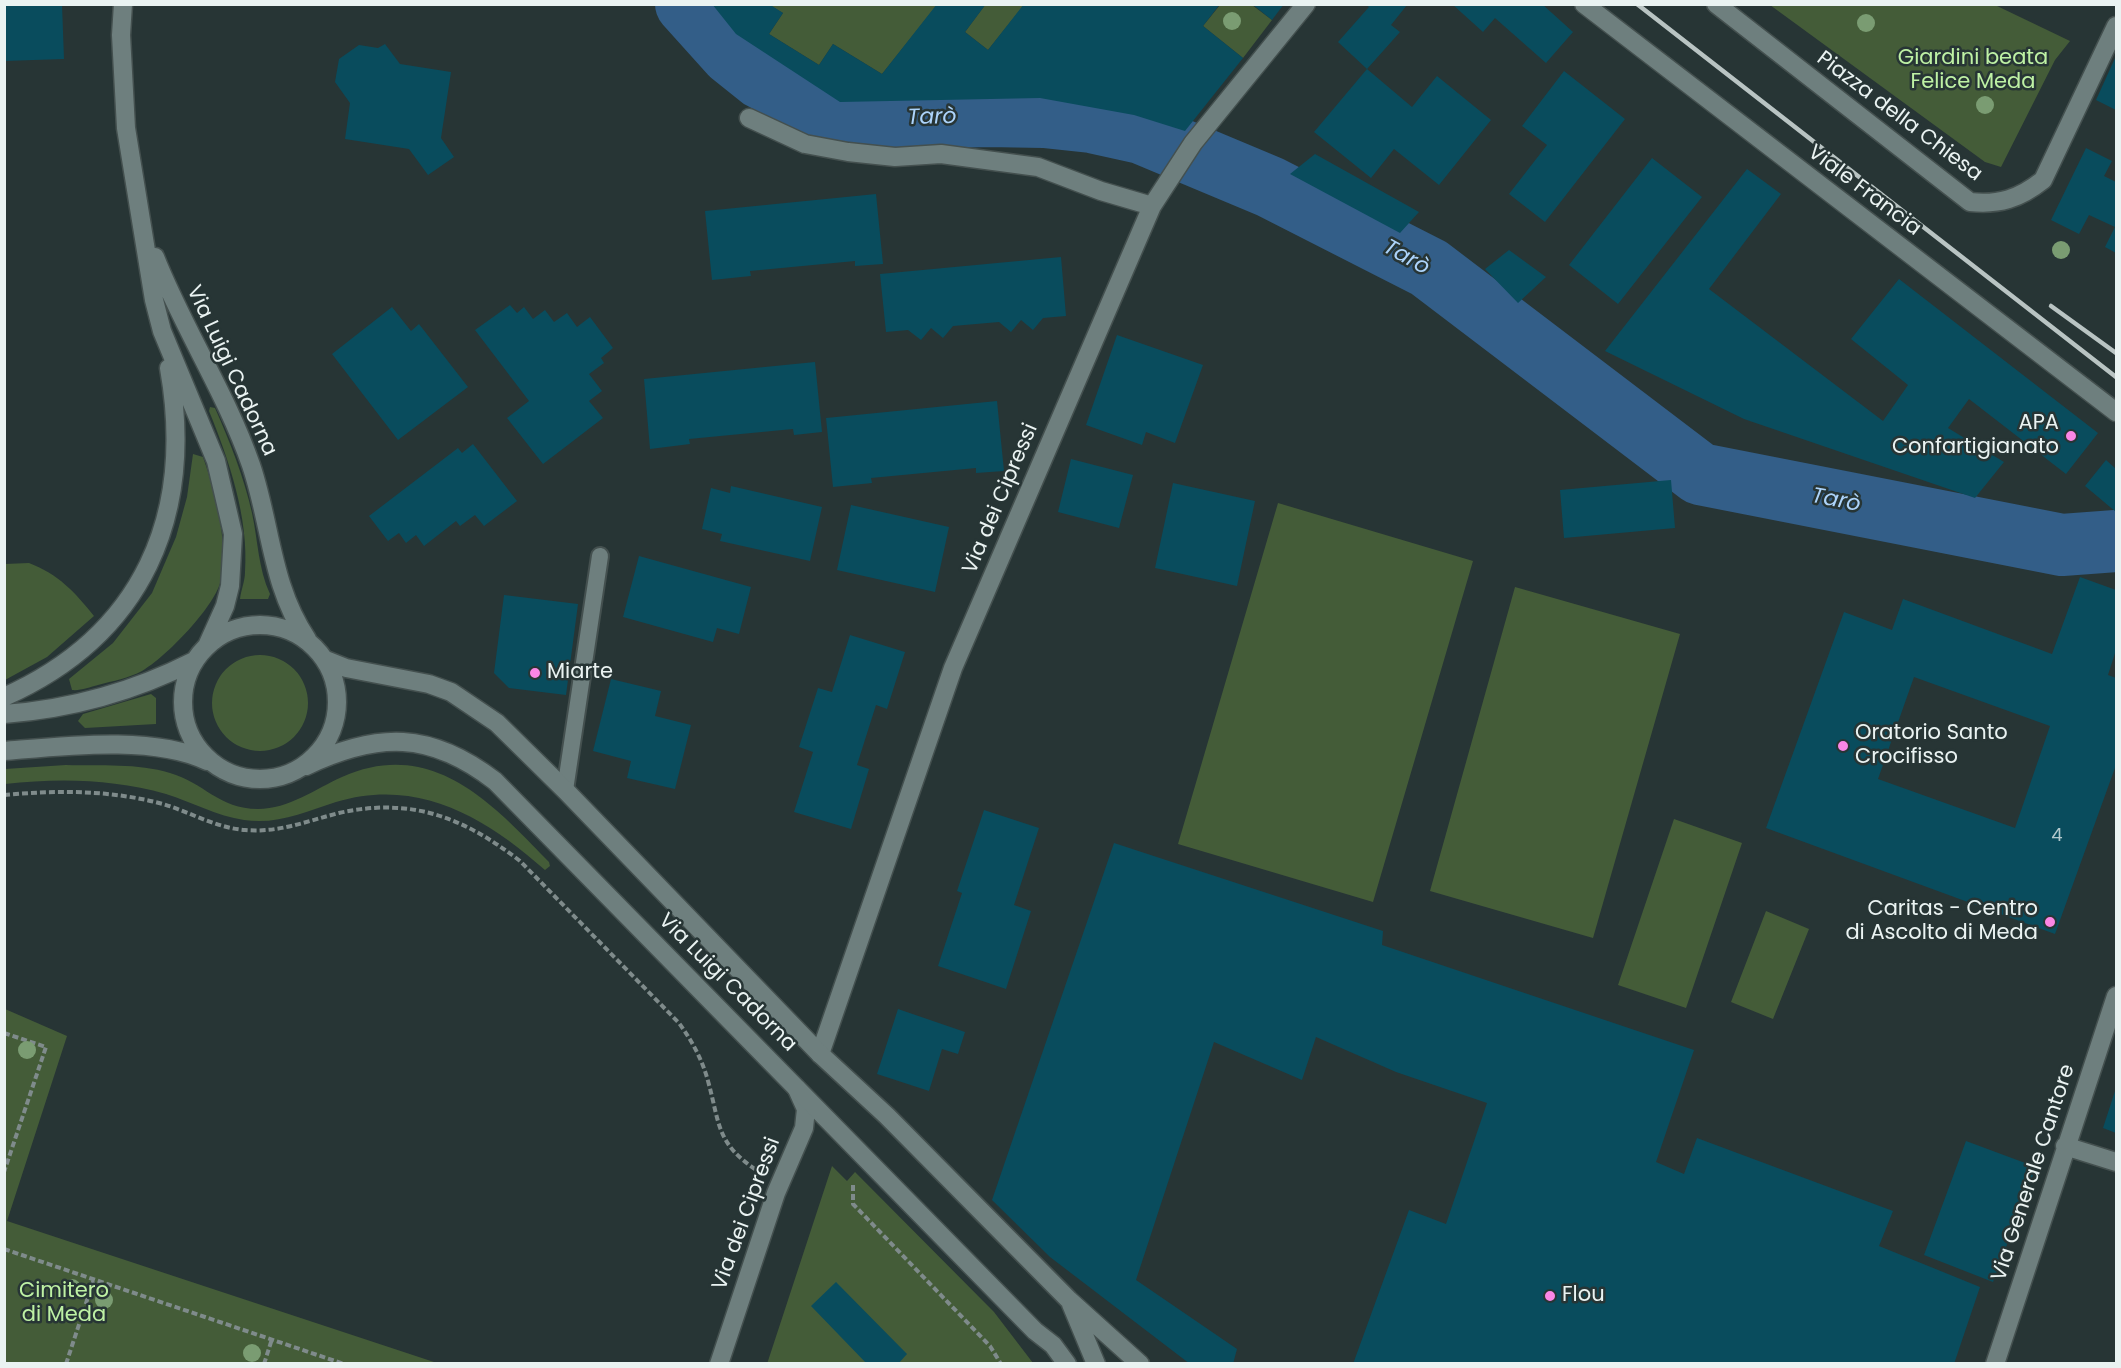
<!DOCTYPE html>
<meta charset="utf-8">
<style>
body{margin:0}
#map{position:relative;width:2121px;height:1368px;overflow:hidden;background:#273535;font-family:Poppins,sans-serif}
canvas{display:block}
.frame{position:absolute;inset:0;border:6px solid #eaf3f2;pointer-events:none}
</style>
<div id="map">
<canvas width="2121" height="1368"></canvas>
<div class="frame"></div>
</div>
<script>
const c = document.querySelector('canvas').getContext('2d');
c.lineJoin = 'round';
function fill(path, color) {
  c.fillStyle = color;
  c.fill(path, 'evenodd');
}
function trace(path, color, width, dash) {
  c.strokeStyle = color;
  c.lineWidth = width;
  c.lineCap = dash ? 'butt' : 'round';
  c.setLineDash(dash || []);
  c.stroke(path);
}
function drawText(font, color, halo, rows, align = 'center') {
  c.font = font + ' Poppins,sans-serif';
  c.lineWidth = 5;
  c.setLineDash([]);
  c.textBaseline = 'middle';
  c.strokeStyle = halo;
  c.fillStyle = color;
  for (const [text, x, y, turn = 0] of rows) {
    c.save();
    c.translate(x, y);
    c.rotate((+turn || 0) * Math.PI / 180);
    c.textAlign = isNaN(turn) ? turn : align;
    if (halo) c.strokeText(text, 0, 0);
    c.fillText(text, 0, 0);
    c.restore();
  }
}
fill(new Path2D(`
 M 769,5 L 937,5 L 882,74 L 833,44 L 819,65 L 769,34 L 783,13 Z
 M 985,5 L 1024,5 L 988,50 L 965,32 Z
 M 1220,5 L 1252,5 L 1272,20 L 1243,58 L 1203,26 Z
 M 1770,5 L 1995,5 L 2070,41 L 2055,60 L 2001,167 L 1985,162 Z
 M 210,407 L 215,408 C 230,442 244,477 252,513 C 258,540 258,568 270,594 L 268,599 L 240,599 C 241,590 245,581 245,572 C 249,518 229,460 209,411 Z
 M 193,454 L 203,457 C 216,494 228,540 221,579 C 217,605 165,658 142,671 C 129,678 113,681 98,685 C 90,687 80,691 72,690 L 69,679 L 113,643 L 152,593 L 176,537 L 187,497 Z
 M 1278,503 L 1473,561 L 1373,902 L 1178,844 Z
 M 29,563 C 58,574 75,592 94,616 L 47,657 L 5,680 L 5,564 Z
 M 1515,587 L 1680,634 L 1593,938 L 1430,891 Z
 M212 703a48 48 0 1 1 96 0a48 48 0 1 1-96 0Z
 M 151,694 L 156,698 L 156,724 L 85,728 L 78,721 L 83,714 Z
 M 66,765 C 100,766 138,763 170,773 C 203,782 219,809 258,809 C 289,809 315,789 342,777 C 432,737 492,803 549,862 L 550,866 L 545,870 C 486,818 419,777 336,802 C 305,812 277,825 244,820 C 217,816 192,802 166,794 C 112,779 60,778 5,784 L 5,769 Z
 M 1674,819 L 1742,843 L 1686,1008 L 1618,985 Z
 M 1766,911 L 1809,929 L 1773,1019 L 1731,1002 Z
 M 5,1009 L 67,1036 L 7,1221 L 437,1363 L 5,1363 Z
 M 832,1166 L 847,1181 L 855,1172 L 994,1312 L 1033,1363 L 767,1364 Z`), '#445c38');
trace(new Path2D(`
 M 686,4 L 731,54 L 761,78 L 817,108 L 870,119 L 988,116 L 1044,117 L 1091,122 L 1141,133 L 1270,187 L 1429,268 L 1700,474 L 2062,545 L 2116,541`), '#335e88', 62);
fill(new Path2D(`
 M 4,4 L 62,4 L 64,59 L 4,61 Z
 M 712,4 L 769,4 L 783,13 L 769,34 L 819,65 L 833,44 L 882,74 L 937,4 L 986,4 L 965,32 L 988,50 L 1024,4 L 1220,4 L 1203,26 L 1243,58 L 1185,131 L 1134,115 L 1040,98 L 840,102 L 736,34 Z
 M 1252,4 L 1284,4 L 1272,20 Z
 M 1452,4 L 1542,4 L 1573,32 L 1546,63 L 1495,18 L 1483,32 Z
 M 1366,5 L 1407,5 L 1391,25 L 1400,32 L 1367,69 L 1338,42 L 1369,7 Z
 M 385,44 L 400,64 L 451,72 L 441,138 L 454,157 L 428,175 L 409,149 L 345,139 L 350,103 L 335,82 L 339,59 L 359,45 L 378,48 Z
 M 2116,56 L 2116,110 L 2096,100 Z
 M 1367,69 L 1412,107 L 1437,76 L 1491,120 L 1439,185 L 1394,149 L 1371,178 L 1314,132 Z
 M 1564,71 L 1625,119 L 1545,222 L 1509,194 L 1547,145 L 1522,126 Z
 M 2086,148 L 2112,161 L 2104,176 L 2116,182 L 2116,253 L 2105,247 L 2115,227 L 2089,215 L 2079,234 L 2051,220 Z
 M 1315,154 L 1419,212 L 1400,233 L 1290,174 Z
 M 1652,158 L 1702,197 L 1618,304 L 1569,265 Z
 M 1747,169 L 1781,194 L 1709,289 L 1883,421 L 1908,385 L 1851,339 L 1899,279 L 2098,433 L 2066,474 L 1969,399 L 1948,428 L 2004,462 L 1975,498 L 1744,419 L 1605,351 Z
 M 876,194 L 883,264 L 855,266 L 855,261 L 750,271 L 751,276 L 712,280 L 705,211 Z
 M 1509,250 L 1546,277 L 1518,303 L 1485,269 Z
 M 1061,257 L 1066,316 L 1043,318 L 1033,330 L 1021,320 L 1011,332 L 999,322 L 953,326 L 943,338 L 931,328 L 921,340 L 908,330 L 886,332 L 880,274 Z
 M 510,305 L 517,313 L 524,307 L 533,319 L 545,310 L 554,322 L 567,313 L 577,327 L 590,317 L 613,348 L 601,358 L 604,363 L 589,374 L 602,391 L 589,401 L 603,418 L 543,464 L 507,418 L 529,401 L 475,330 Z
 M 392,307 L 411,331 L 419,324 L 468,387 L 398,440 L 332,354 Z
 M 1117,335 L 1203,365 L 1175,443 L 1146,432 L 1142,445 L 1086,425 Z
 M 815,362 L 822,432 L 794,435 L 793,429 L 689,439 L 690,444 L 650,449 L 644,379 Z
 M 997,401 L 1004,471 L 976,473 L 976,468 L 871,478 L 872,483 L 833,487 L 826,418 Z
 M 473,444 L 517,501 L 484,526 L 475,515 L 460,526 L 456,521 L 424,546 L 416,535 L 406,543 L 399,533 L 388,541 L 369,516 L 458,448 L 462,453 Z
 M 1071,459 L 1133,475 L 1119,528 L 1058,512 Z
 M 2106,460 L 2116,469 L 2116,512 L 2085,486 Z
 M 1671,480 L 1675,528 L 1564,538 L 1560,490 Z
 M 1173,483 L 1255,501 L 1237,586 L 1155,568 Z
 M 731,486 L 822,507 L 810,561 L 720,541 L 722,534 L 702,529 L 711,488 L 730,493 Z
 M 851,505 L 949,527 L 935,592 L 837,570 Z
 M 639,556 L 751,587 L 739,634 L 717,628 L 713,642 L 623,617 Z
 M 2080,577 L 2116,590 L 2116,650 L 2108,675 L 2116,678 L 2116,765 L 2055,934 L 1766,828 L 1844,612 L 1892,630 L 1903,599 L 2052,654 ZM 1914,677 L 2050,726 L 2015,828 L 1878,779 Z
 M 504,595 L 578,604 L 566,695 L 509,688 L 494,673 Z
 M 850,635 L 905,652 L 887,709 L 876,705 L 857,765 L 869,769 L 851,829 L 794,812 L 813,752 L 799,747 L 818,688 L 832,692 Z
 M 611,679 L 661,691 L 655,716 L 691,725 L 675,789 L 627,778 L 631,761 L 593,751 Z
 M 984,810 L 1039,828 L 1014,905 L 1031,911 L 1006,989 L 938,966 L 962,893 L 957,891 Z
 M 1114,843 L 1383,931 L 1382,945 L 1694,1050 L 1656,1162 L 1684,1174 L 1697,1138 L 1893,1211 L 1879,1246 L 1980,1287 L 1954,1364 L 1353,1364 L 1409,1210 L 1446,1224 L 1487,1103 L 1396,1072 L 1316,1037 L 1302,1080 L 1214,1042 L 1136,1280 L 1237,1349 L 1233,1364 L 1190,1364 L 1050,1257 L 992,1200 Z
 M 898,1009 L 965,1032 L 958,1054 L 942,1049 L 929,1091 L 877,1074 Z
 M 2116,1088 L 2116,1133 L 2103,1128 Z
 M 1966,1141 L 2036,1167 L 1993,1282 L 1924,1255 Z
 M 836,1282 L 907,1354 L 898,1364 L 867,1364 L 811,1306 Z`), '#094c5d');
const service = new Path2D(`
 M 565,790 L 600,556`);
const minor = new Path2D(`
 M 1584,4 L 2116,412
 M 1716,4 L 1970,202 C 1999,205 2019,199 2043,180 L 2116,26
 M 749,118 L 805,144 L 848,152 L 895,157 L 941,154 L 1038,167 L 1101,191 L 1152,206
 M 820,1054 L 953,668 L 1152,206 L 1193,143 L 1306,4
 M 2065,1146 L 2116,1162
 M 719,1364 L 776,1193 L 804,1128 L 806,1109 L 797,1089
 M 1995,1364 L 2116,996`);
const tertiary = new Path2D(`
 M 123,4 L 121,35 L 126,128 L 154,300 L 162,331 L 216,461 L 233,534 L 230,586 L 225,606 L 207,646
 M 155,257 C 183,328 226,393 251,465 C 271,524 271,586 307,639
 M183 702a77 77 0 1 1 154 0a77 77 0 1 1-154 0Z
 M 326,660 L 346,668 L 429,684 L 451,692 L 497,723 L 565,790 L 820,1054 L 887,1116 L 1069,1300 L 1140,1364
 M 4,697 C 143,635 195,516 169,368
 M 4,714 C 72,709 135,691 194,661
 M 4,751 C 64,746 154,735 207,761
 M 306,766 C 378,732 430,731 495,781 L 1035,1331 L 1053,1345 L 1067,1364
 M 1071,1304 L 1096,1364`);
trace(service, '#44504f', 20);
trace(minor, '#44504f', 21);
trace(tertiary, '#44504f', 21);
trace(new Path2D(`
 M 4,795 C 58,790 111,790 163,804 C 190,812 216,828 245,830 C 279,833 307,821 339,813 C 411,797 463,817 520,861 L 679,1023 C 692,1041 702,1059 708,1081 C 720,1124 716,1144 758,1171
 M 4,1033 L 46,1047 L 4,1172
 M 853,1185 L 853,1204 L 990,1346 L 1001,1364
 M 4,1249 L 344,1364
 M 66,1364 L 94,1279
 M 264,1364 L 272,1339`), '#7f8b8b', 4, [6, 3]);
trace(service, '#6e7f7e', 16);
trace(minor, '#6e7f7e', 18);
trace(tertiary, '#6e7f7e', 18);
trace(new Path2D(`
 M 1637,4 L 2116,377
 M 2051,306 L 2116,353`), '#b9c4c3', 4.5);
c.fillStyle = '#7a9c72';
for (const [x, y] of [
 [1232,21],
 [1866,23],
 [1985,105],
 [2061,250],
 [27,1050],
 [72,1288],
 [104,1300],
 [252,1353]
]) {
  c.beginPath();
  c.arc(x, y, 9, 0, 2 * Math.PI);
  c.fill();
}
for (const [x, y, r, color] of [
 [2071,436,6,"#fb86e5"],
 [535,673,6,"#fb86e5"],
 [1843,746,6,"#fb86e5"],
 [2050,922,6,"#fb86e5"],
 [1550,1296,6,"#fb86e5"]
]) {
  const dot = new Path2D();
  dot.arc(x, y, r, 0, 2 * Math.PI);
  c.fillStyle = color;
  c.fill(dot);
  trace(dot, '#273535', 2);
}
drawText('18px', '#b2c9cd', null, [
 ["4",2057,836]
]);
drawText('21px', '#bef1a4', '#273535', [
 ["Giardini beata",1973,59],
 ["Felice Meda",1973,83],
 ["Cimitero",64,1292],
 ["di Meda",64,1316]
]);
drawText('21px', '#eaf3f2', '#273535', [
 ["Piazza della Chiesa",1899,117,37],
 ["Viale Francia",1864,191,37],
 ["Via Luigi Cadorna",231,371,65],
 ["Via dei Cipressi",1001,499,-67],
 ["Via Luigi Cadorna",727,983,45],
 ["Via Generale Cantore",2034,1173,-72],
 ["Via dei Cipressi",747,1214,-70]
]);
drawText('21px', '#eaf3f2', '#273535', [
 ["APA",2059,424,"right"],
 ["Confartigianato",2059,448,"right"],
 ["Miarte",547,673],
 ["Oratorio Santo",1855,734],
 ["Crocifisso",1855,758],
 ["Caritas - Centro",2038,910,"right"],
 ["di Ascolto di Meda",2038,934,"right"],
 ["Flou",1562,1296]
], 'left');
drawText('italic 22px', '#add4fb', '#273535', [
 ["Tarò",932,118,-1],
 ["Tarò",1406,258,29],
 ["Tarò",1836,501,11]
]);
</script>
